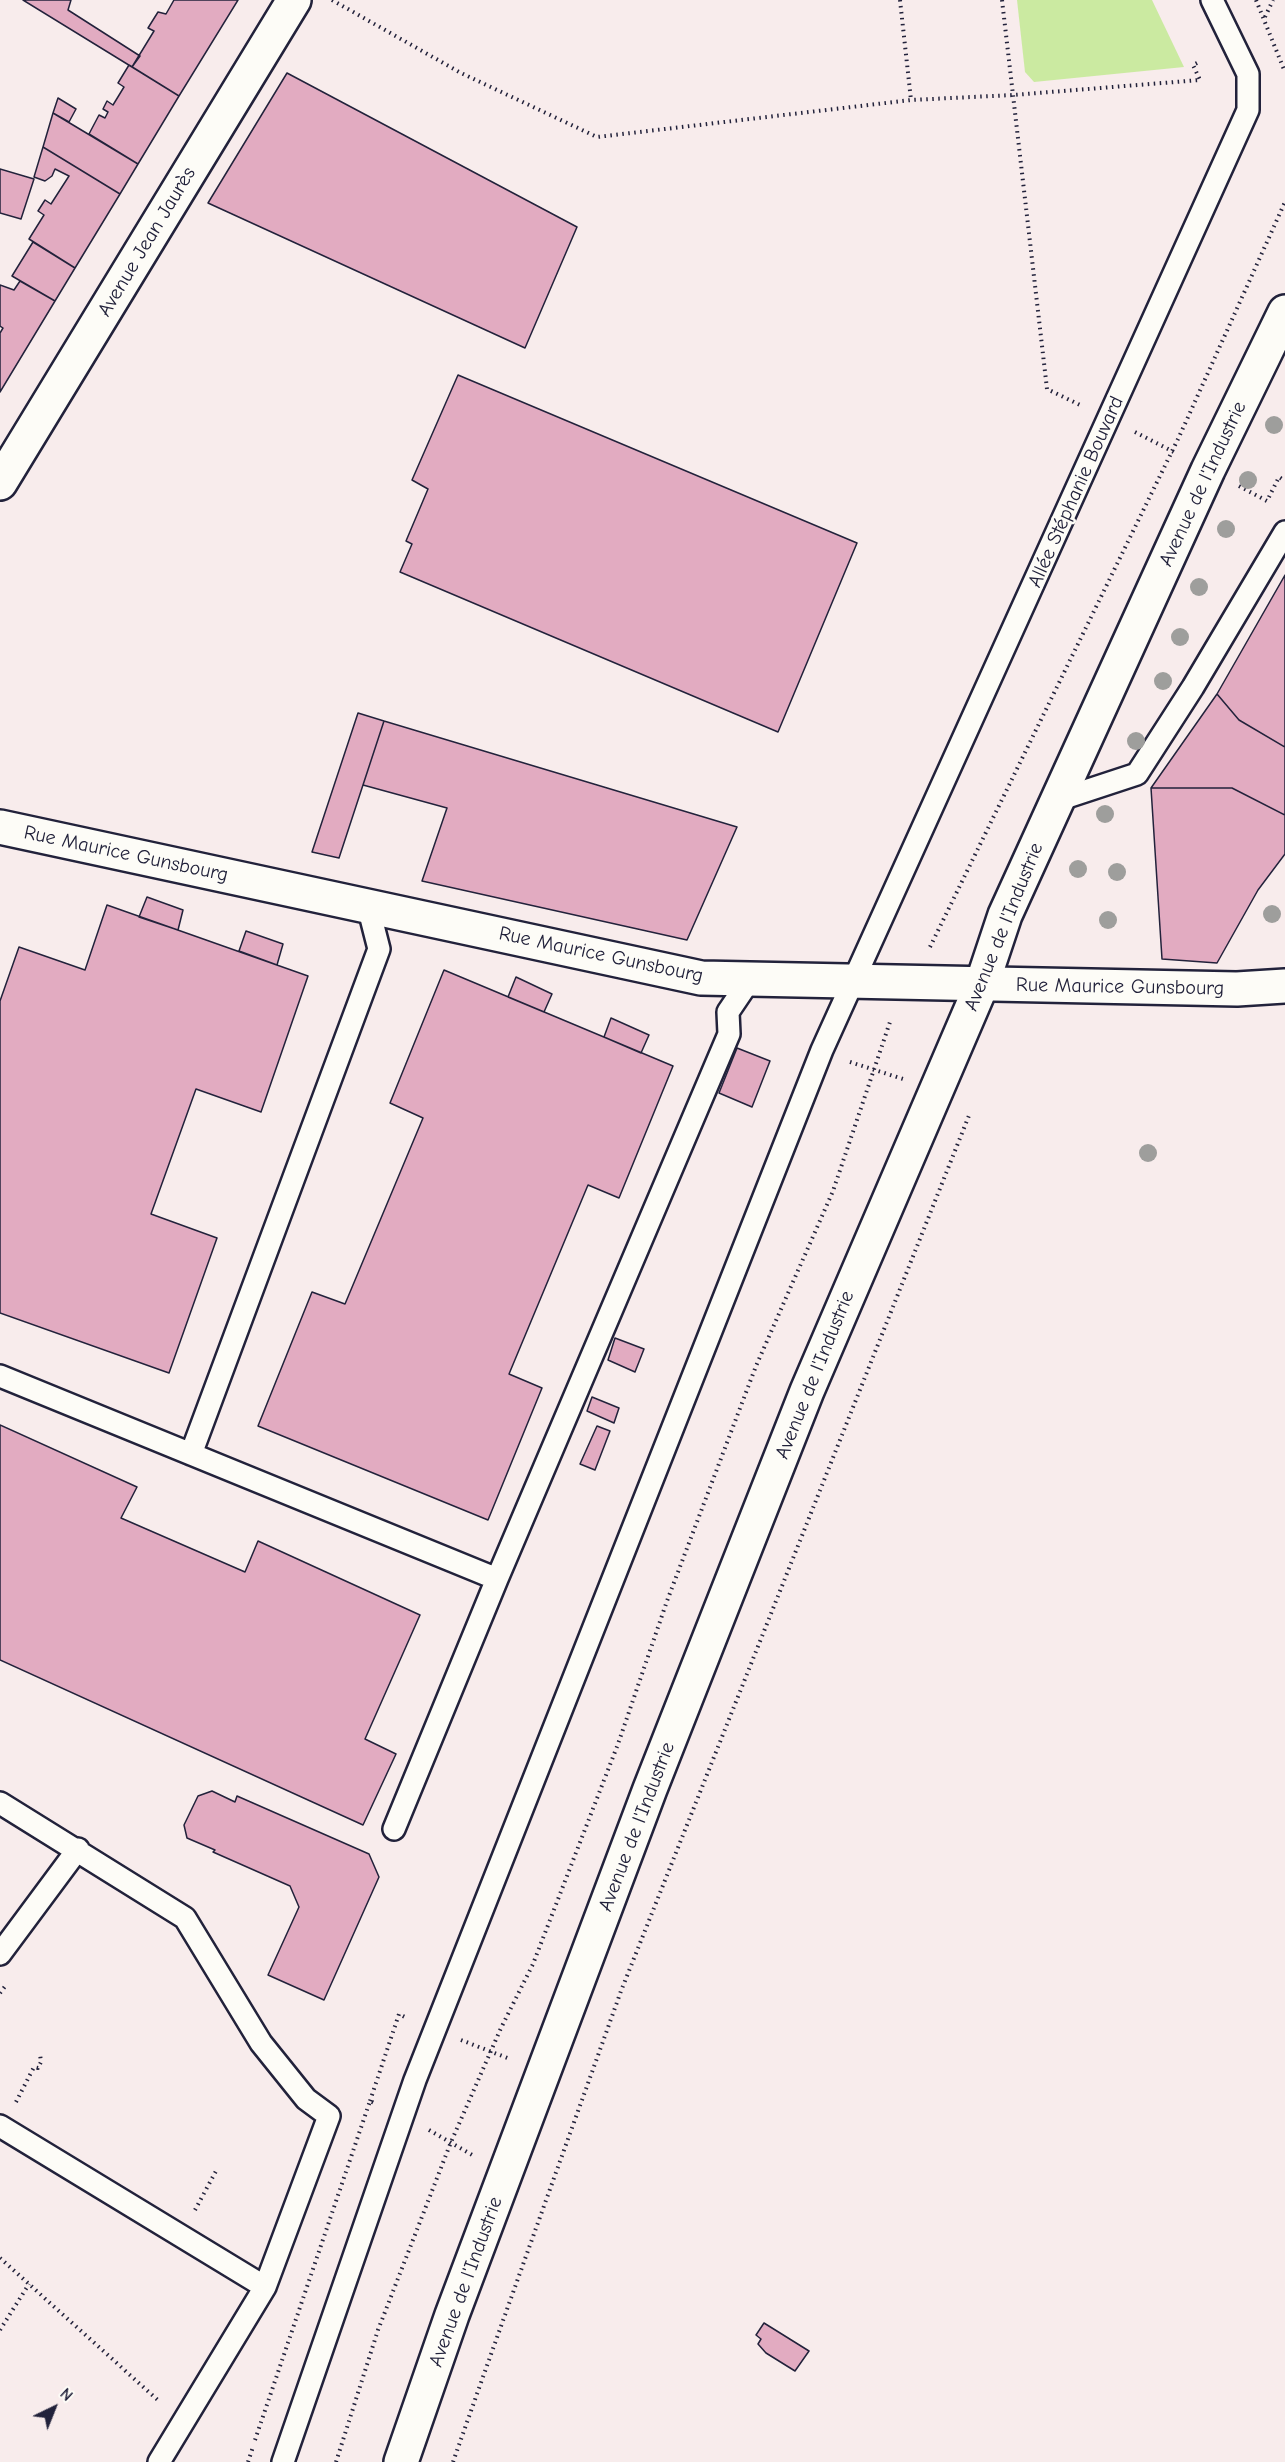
<!DOCTYPE html>
<meta charset="utf-8">
<style>
body{margin:0}
#map{position:relative;width:1285px;height:2462px;overflow:hidden;background:#f8ecec;font-family:"Comic Neue",sans-serif}
canvas{display:block}
.north{position:absolute;left:24px;top:2378px;width:60px;height:60px;-webkit-text-stroke:4px #fdfcf7;paint-order:stroke;rotate:43deg;font-size:16px;font-weight:700;line-height:24px;text-align:center;color:#22223b}
.north::after{content:'';display:block;margin:auto;width:21px;height:27px;background:#22223b;clip-path:polygon(50% 0,100% 100%,50% 72%,0 100%)}
</style>
<div id="map">
<canvas width="1285" height="2462"></canvas>
<div class="north">N</div>
</div>
<script>
const c = document.querySelector('canvas').getContext('2d');
c.lineJoin = 'round';
function fill(path, color) {
  c.fillStyle = color;
  c.fill(path, 'evenodd');
}
function trace(path, color, width, dash) {
  c.strokeStyle = color;
  c.lineWidth = width;
  c.lineCap = dash ? 'butt' : 'round';
  c.setLineDash(dash || []);
  c.stroke(path);
}
function drawText(font, color, halo, rows, align = 'center') {
  c.font = font + ' "Comic Neue",sans-serif';
  c.lineWidth = 5;
  c.setLineDash([]);
  c.textBaseline = 'middle';
  c.strokeStyle = halo;
  c.fillStyle = color;
  for (const [text, x, y, turn = 0] of rows) {
    c.save();
    c.translate(x, y);
    c.rotate((+turn || 0) * Math.PI / 180);
    c.textAlign = isNaN(turn) ? turn : align;
    if (halo) c.strokeText(text, 0, 0);
    c.fillText(text, 0, 0);
    c.restore();
  }
}
fill(new Path2D(`
 M 1017,0 L 1152,0 L 1184,67 L 1034,82 L 1025,72 Z`), '#cbeaa1');
const building = new Path2D(`
 M 23,0 L 71,0 L 68,10 L 140,56 L 132,67 Z
 M 174,0 L 238,0 L 179,96 L 132,67 L 154,31 L 148,28 L 158,12 L 166,14 Z
 M 129,65 L 179,96 L 138,164 L 89,134 L 99,115 L 105,118 L 108,112 L 103,109 L 107,101 L 113,105 L 124,87 L 118,83 Z
 M 287,73 L 577,227 L 525,348 L 208,203 Z
 M 58,98 L 76,109 L 69,122 L 53,113 Z
 M 53,113 L 138,164 L 120,194 L 43,147 Z
 M 43,147 L 120,194 L 75,268 L 29,239 L 44,215 L 38,211 L 45,200 L 51,204 L 69,176 L 55,169 L 52,176 L 45,181 L 34,177 Z
 M 0,169 L 34,179 L 21,219 L 0,213 Z
 M 33,242 L 75,268 L 55,301 L 12,276 Z
 M 20,281 L 55,301 L 0,392 L 0,333 L 3,328 L 0,326 L 0,285 L 14,290 Z
 M 458,375 L 857,543 L 778,732 L 400,572 L 412,544 L 406,541 L 428,489 L 412,480 Z
 M 1285,575 L 1285,747 L 1239,720 L 1217,694 Z
 M 1217,694 L 1239,720 L 1285,747 L 1285,815 L 1232,788 L 1151,788 Z
 M 358,713 L 384,721 L 339,858 L 312,852 Z
 M 384,721 L 737,827 L 687,940 L 422,881 L 447,808 L 363,785 Z
 M 1151,788 L 1232,788 L 1285,815 L 1285,854 L 1258,890 L 1217,963 L 1162,959 Z
 M 147,897 L 183,910 L 178,930 L 139,917 Z
 M 107,905 L 308,976 L 261,1112 L 196,1089 L 151,1214 L 217,1238 L 169,1373 L 0,1313 L 0,1001 L 19,947 L 85,970 Z
 M 246,931 L 283,944 L 277,965 L 239,951 Z
 M 444,970 L 673,1066 L 619,1198 L 588,1185 L 509,1374 L 542,1388 L 488,1520 L 258,1426 L 312,1292 L 345,1304 L 423,1118 L 390,1103 Z
 M 516,977 L 552,994 L 544,1012 L 508,997 Z
 M 611,1018 L 649,1035 L 641,1053 L 604,1037 Z
 M 737,1048 L 770,1061 L 752,1107 L 719,1093 Z
 M 615,1338 L 644,1349 L 635,1372 L 608,1360 Z
 M 592,1397 L 619,1408 L 614,1423 L 587,1411 Z
 M 0,1425 L 137,1487 L 121,1518 L 245,1572 L 258,1541 L 420,1615 L 365,1739 L 396,1754 L 363,1825 L 0,1660 Z
 M 597,1426 L 610,1431 L 595,1470 L 580,1464 Z
 M 212,1791 L 235,1802 L 237,1796 L 369,1854 L 379,1877 L 324,2000 L 268,1975 L 299,1907 L 290,1886 L 213,1852 L 215,1850 L 187,1838 L 184,1825 L 198,1796 Z
 M 764,2323 L 809,2351 L 795,2371 L 766,2353 L 758,2344 L 761,2339 L 756,2335 Z`);
fill(building, '#e2abc1');
trace(building, '#22223b', 1.5);
const lane = new Path2D(`
 M 1058,800 L 1137,774 L 1193,687 L 1285,532
 M 0,1376 L 497,1579
 M 191,1454 L 379,949 L 368,906
 M 0,1803 L 185,1918 L 261,2043 L 306,2099 L 329,2116 L 265,2287 L 0,2126
 M 394,1829 L 497,1579 L 729,1034 L 728,1012 L 751,978
 M 0,1954 L 78,1849
 M 159,2462 L 265,2287
 M 283,2462 L 415,2080 L 822,1050 L 1248,110 L 1248,74 L 1212,0`);
const street = new Path2D(`
 M 0,827 L 701,978 L 1237,989 L 1285,986`);
const secondary = new Path2D(`
 M 0,483 L 294,0
 M 401,2462 L 452,2315 L 650,1789 L 807,1391 L 982,984 L 1005,915 L 1208,470 L 1285,312`);
trace(lane, '#22223b', 26);
trace(street, '#22223b', 38);
trace(secondary, '#22223b', 38);
trace(new Path2D(`
 M 332,0 L 461,73 L 597,137 L 911,100 L 1013,95 L 1200,80 L 1193,65 L 1201,61
 M 900,0 L 911,100
 M 1002,0 L 1047,389 L 1080,405
 M 1256,0 L 1285,72
 M 1265,17 L 1273,0
 M 1135,432 L 1174,452
 M 1239,486 L 1267,501 L 1279,477 L 1285,481
 M 930,947 L 1179,437 L 1285,202
 M 850,1062 L 903,1079
 M 0,1993 L 6,1985
 M 461,2040 L 510,2059
 M 370,2101 L 399,2014 L 407,2018
 M 16,2102 L 34,2067 L 38,2068 L 41,2062 L 40,2054
 M 429,2130 L 474,2156
 M 195,2210 L 216,2171 L 218,2172
 M 0,2258 L 160,2402
 M 0,2330 L 29,2284
 M 255,2440 L 370,2101 L 376,2104
 M 248,2462 L 253,2447
 M 336,2462 L 378,2330 L 451,2142 L 501,2028 L 533,1964 L 618,1744 L 667,1601 L 756,1366 L 833,1191 L 891,1019
 M 453,2462 C 508,2305 565,2148 621,1991 L 970,1113`), '#22223b', 4, [1.5, 4.5]);
trace(lane, '#fdfcf7', 21);
trace(street, '#fdfcf7', 33);
trace(secondary, '#fdfcf7', 33);
c.fillStyle = '#9e9e9c';
for (const [x, y] of [
 [1274,425],
 [1248,480],
 [1226,529],
 [1199,587],
 [1180,637],
 [1163,681],
 [1136,741],
 [1105,814],
 [1078,869],
 [1117,872],
 [1272,914],
 [1108,920],
 [1148,1153]
]) {
  c.beginPath();
  c.arc(x, y, 9, 0, 2 * Math.PI);
  c.fill();
}
drawText('20px', '#22223b', '#fdfcf7', [
 ["Avenue Jean Jaurès",147,242,-59],
 ["Avenue de l'Industrie",1203,484,-65],
 ["Allée Stéphanie Bouvard",1076,492,-66],
 ["Rue Maurice Gunsbourg",126,854,12],
 ["Avenue de l'Industrie",1004,927,-68],
 ["Rue Maurice Gunsbourg",601,955,12],
 ["Rue Maurice Gunsbourg",1120,987,1],
 ["Avenue de l'Industrie",815,1375,-68],
 ["Avenue de l'Industrie",637,1827,-69],
 ["Avenue de l'Industrie",466,2282,-70]
]);
</script>
